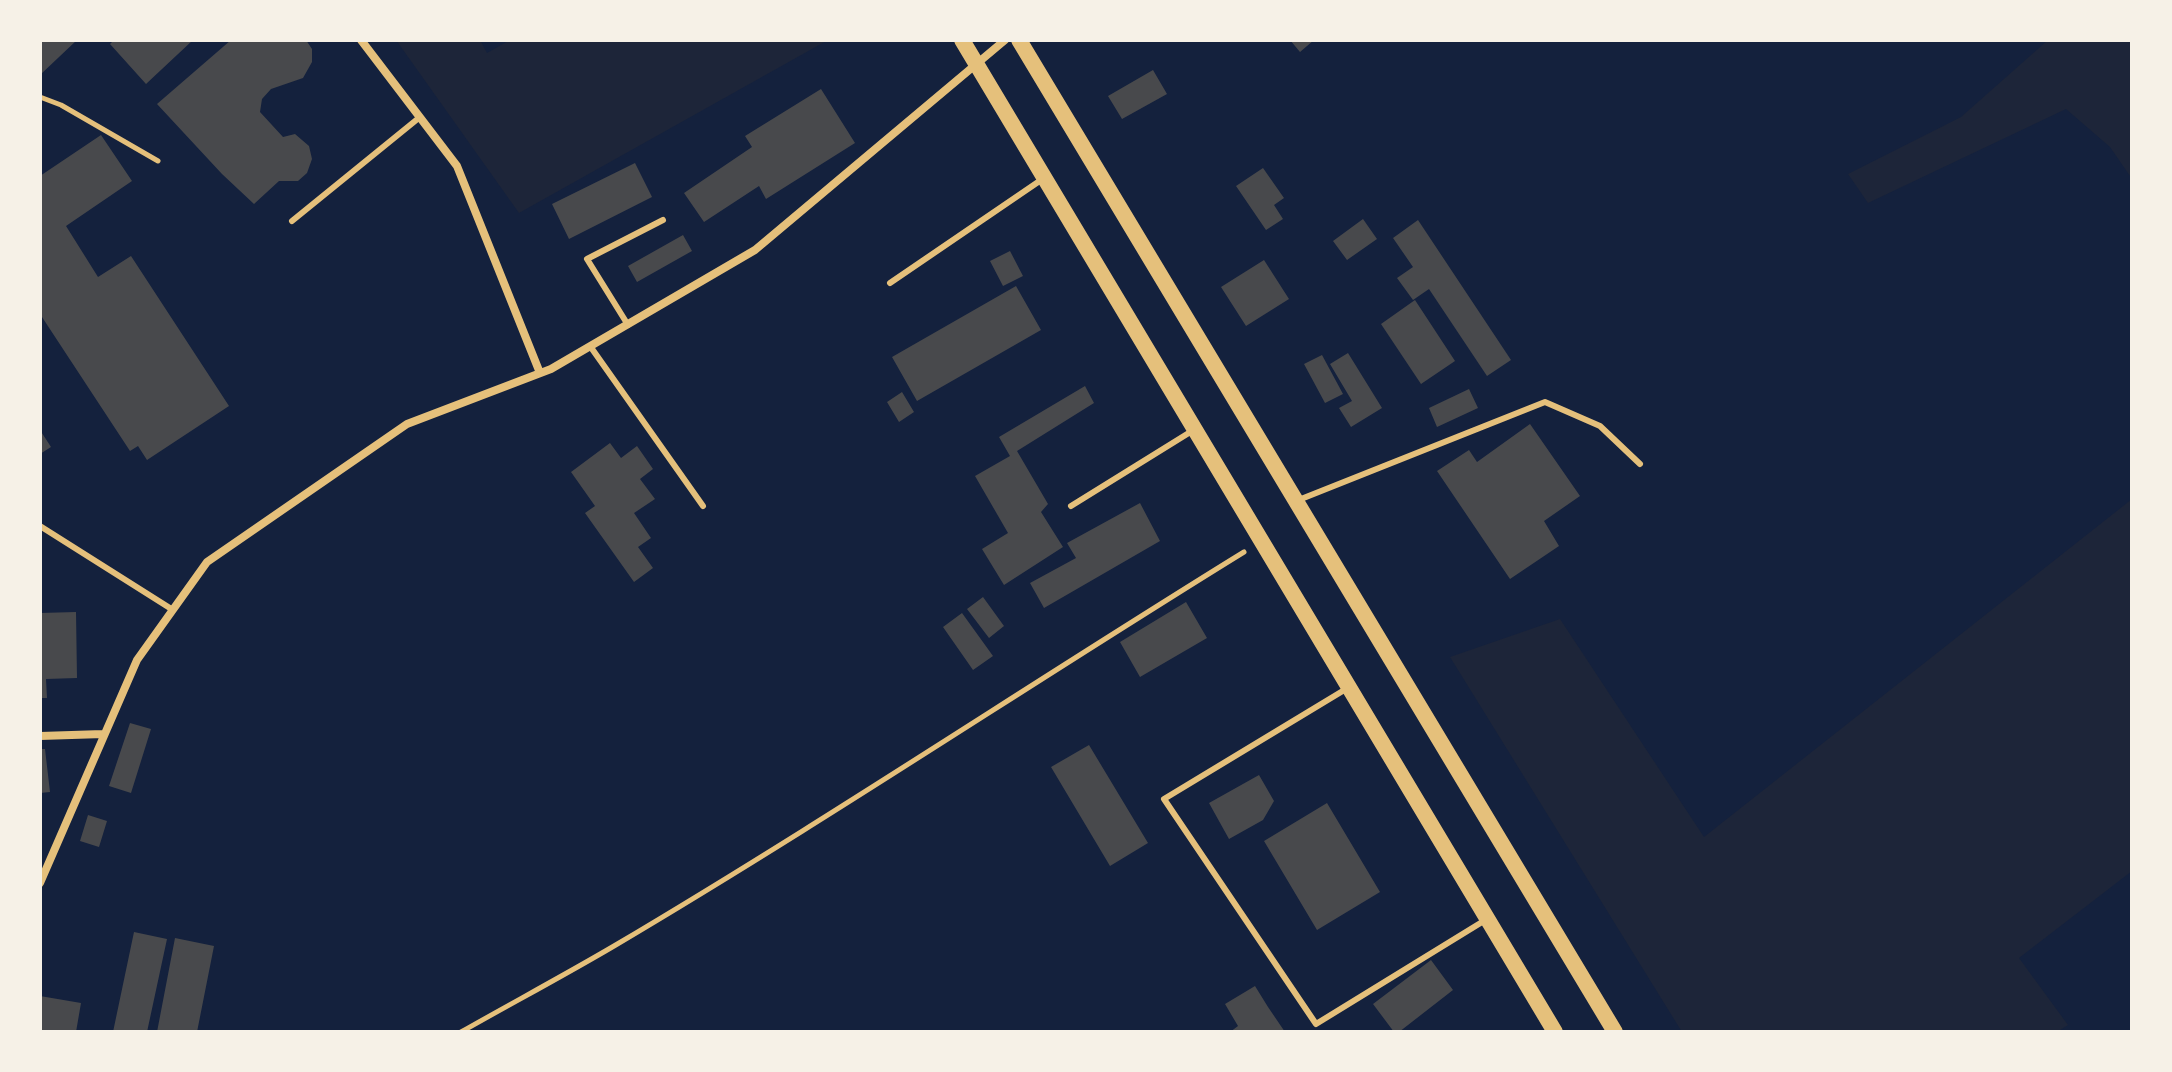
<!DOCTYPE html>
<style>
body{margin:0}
#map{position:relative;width:2172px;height:1072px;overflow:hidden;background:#14213d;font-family:Quicksand,sans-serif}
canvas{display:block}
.frame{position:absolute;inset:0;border:42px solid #f6f1e7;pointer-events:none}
</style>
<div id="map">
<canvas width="2172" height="1072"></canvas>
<div class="frame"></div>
</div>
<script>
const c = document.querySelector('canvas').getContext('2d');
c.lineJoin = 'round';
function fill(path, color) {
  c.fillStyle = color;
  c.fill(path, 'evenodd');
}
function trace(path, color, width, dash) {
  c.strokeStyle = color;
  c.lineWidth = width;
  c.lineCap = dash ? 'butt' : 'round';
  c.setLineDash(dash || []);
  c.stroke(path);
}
fill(new Path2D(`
 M 396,40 L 480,40 L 487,53 L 510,40 L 828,40 L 519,213 Z
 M 2048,40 L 2132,40 L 2132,179 L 2110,147 L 2066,109 L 1868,203 L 1848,174 L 1961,117 Z
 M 2132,499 L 2132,871 L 2019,958 L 2068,1025 L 2057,1032 L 1682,1032 L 1450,657 L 1560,619 L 1704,837 Z`), '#1d2539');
fill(new Path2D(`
 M 40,40 L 77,40 L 40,75 Z
 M 114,40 L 193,40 L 146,84 L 110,44 Z
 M 231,40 L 306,40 L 312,49 L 312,62 L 303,78 L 271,89 L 262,99 L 260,112 L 283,137 L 295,134 L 309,146 L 312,159 L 307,173 L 298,181 L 279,181 L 254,204 L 222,174 L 157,104 Z
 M 1290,40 L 1314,40 L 1300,52 Z
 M 1153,70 L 1167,94 L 1122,119 L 1108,96 Z
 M 821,89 L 855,143 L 766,199 L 759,186 L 704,222 L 684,193 L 752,147 L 745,136 Z
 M 101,135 L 132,181 L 66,226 L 98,277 L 131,256 L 229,406 L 147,460 L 138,446 L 130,451 L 40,314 L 40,176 Z
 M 635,163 L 652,197 L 569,239 L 552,204 Z
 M 1263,168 L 1284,198 L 1274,205 L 1283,219 L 1266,230 L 1236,186 Z
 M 1363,219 L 1377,239 L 1347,260 L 1333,241 Z
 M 1418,220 L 1511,360 L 1487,376 L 1429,289 L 1413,300 L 1397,278 L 1413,267 L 1393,238 Z
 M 683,235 L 692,251 L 637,282 L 628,266 Z
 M 1010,251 L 1023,276 L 1003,286 L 990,261 Z
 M 1264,260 L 1289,299 L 1246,326 L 1221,287 Z
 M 1016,286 L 1041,330 L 917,401 L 892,357 Z
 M 1415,300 L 1455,361 L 1421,384 L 1381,324 Z
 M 1348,353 L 1382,408 L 1351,427 L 1339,408 L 1352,401 L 1330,364 Z
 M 1322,355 L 1343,394 L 1325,403 L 1304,364 Z
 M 1085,386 L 1094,403 L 1017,451 L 1048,504 L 1041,512 L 1063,547 L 1004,585 L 982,549 L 1008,533 L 975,476 L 1010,456 L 999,437 Z
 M 1469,389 L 1478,408 L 1437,427 L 1429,408 Z
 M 902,392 L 914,412 L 899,422 L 887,402 Z
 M 1530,424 L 1580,496 L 1544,521 L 1559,546 L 1510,579 L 1437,471 L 1469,450 L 1477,462 Z
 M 40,430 L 51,447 L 40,454 Z
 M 610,443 L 621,458 L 637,446 L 653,469 L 640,479 L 655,499 L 634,513 L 651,538 L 638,547 L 653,568 L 634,582 L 585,513 L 595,506 L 571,472 Z
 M 1140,503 L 1160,541 L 1044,608 L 1030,583 L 1076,558 L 1067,543 Z
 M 983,597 L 1004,626 L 989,638 L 967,609 Z
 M 1186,602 L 1207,638 L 1140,677 L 1120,642 Z
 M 76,612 L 77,678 L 46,679 L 47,698 L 40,698 L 40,613 Z
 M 962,613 L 993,656 L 973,670 L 943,627 Z
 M 130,723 L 151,729 L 131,793 L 109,786 Z
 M 1089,745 L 1148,843 L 1110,866 L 1051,767 Z
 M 40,749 L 45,749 L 50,792 L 40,793 Z
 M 1259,775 L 1274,801 L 1263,820 L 1229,839 L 1209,803 Z
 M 1327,803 L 1380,892 L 1317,930 L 1264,841 Z
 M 88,815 L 107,821 L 99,847 L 80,841 Z
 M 134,932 L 167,939 L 147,1032 L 113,1032 Z
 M 175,938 L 214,946 L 197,1032 L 157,1032 Z
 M 1431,960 L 1453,990 L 1399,1032 L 1394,1032 L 1373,1004 Z
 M 1255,986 L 1268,1007 L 1285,1032 L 1230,1032 L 1238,1026 L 1225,1004 Z
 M 40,996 L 81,1003 L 76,1032 L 40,1032 Z`), '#48494c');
trace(new Path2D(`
 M 40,97 L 61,105 L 158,161
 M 461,1032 C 512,1003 563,976 614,946 C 827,820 1033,682 1244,552`), '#e5c07b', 5);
trace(new Path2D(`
 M 292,221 L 420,117
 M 890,283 L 1044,178
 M 628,325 L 587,259 L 663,220
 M 590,346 L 703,506
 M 1296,501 L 1545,402 L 1600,426 L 1640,464
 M 1071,506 L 1192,431
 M 40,526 L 173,610
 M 1346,689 L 1164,799 L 1316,1024 L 1487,919`), '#e5c07b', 6);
trace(new Path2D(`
 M 361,40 L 457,166 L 540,373
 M 40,736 L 103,734
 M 40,883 L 137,660 L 207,562 L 407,424 L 551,369 L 755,250 L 1005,40`), '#e5c07b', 8);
trace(new Path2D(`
 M 962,40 L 1555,1032
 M 1019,40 L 1615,1032`), '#e5c07b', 16);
</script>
